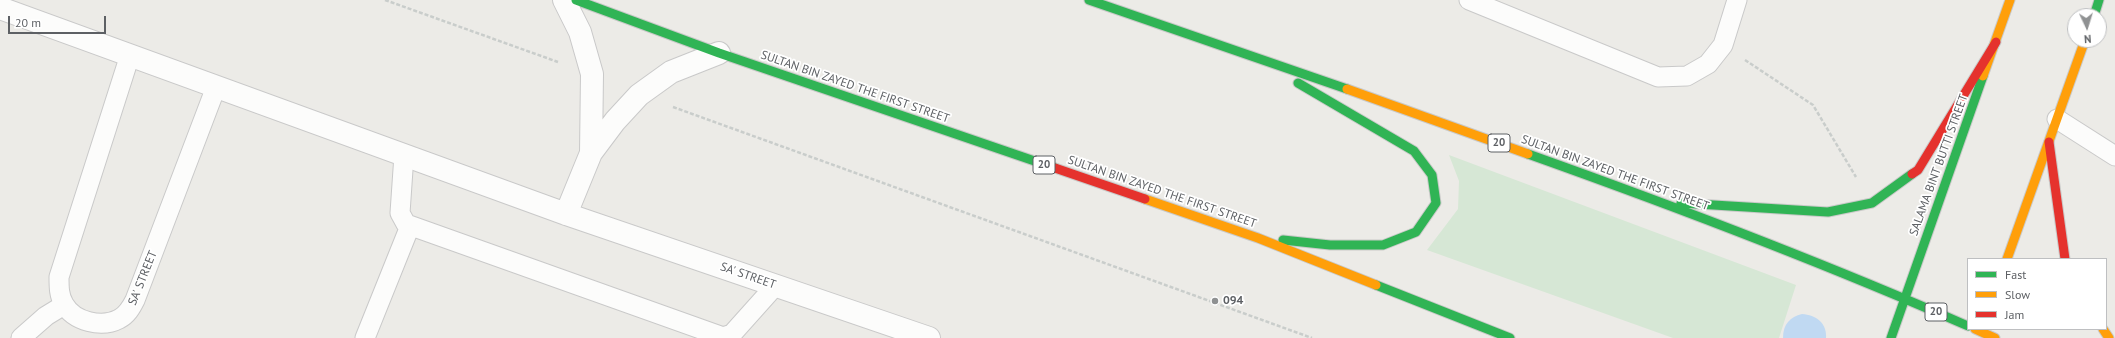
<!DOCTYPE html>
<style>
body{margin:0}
#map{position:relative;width:2115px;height:338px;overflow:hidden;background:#ecebe7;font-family:"PT Sans",sans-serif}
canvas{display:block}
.legend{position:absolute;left:1967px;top:258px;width:140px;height:72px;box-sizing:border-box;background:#fff;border:1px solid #bebfc1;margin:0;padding:5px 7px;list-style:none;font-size:12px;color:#5d6064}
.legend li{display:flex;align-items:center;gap:8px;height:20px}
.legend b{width:20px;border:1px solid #bebfc1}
.north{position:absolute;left:2067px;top:8px;width:40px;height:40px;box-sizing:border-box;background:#fff;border:1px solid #bebfc1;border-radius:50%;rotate:176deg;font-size:11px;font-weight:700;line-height:16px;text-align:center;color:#5d6064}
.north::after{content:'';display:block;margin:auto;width:14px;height:18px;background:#8f9192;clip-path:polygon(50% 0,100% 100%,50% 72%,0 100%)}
.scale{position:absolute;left:8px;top:16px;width:98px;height:18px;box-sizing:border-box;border:2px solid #5d6064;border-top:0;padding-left:5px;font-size:12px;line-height:14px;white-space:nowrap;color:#5d6064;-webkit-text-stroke:3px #fff;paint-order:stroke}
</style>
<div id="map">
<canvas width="2115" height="338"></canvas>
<ul class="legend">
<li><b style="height:5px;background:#30b455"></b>Fast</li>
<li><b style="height:5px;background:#ff9f0a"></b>Slow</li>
<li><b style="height:5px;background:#e5322d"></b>Jam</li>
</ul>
<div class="north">N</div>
<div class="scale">20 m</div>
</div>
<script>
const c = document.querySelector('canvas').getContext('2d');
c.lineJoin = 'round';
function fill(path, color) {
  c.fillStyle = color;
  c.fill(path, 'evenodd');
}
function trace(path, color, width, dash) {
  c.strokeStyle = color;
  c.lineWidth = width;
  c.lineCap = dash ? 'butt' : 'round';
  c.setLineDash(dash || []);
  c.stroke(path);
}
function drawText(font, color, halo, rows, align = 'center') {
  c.font = font + ' "PT Sans",sans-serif';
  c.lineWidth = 3.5;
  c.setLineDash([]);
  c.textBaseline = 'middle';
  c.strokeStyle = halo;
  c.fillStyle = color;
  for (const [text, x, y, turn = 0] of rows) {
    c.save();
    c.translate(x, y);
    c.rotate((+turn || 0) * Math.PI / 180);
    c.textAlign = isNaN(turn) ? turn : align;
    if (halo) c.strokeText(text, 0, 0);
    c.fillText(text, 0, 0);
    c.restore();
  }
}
fill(new Path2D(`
 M 1449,155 L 1796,285 L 1779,338 L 1673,338 L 1427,250 L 1458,209 L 1459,181 Z`), '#d6e7d5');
fill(new Path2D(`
 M 1802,314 C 1816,315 1827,323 1826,338 L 1783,338 C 1783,324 1790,317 1802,314 Z`), '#c0d9f2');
const lane = new Path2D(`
 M 1469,0 L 1658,77 L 1687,76 L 1708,64 L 1723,45 L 1737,0
 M 130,55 L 59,277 C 59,287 59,296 64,304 C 74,322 102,328 119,319 C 127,315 131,308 135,300 L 216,87
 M 2057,119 L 2115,156
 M 404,155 L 400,213 L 406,224 L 723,337 L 732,334 L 775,286
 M 21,338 L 46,316 L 64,305
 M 365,338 L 410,226`);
const street = new Path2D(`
 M 564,0 L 580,32 L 592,74 L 591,153
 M 0,8 L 566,214 L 929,338
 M 566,214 L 591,153 L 615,121 L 639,95 L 671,72 L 719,53`);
const fast = new Path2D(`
 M 576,0 L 719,53 L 1055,168
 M 1089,0 L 1347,89
 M 2094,16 L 2099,0
 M 1528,154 C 1677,207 1824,263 1968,326
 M 1681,203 L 1828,212 L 1872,203 L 1912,174
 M 1283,240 L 1330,245 L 1383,245 L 1416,232 L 1436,203 L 1432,175 L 1414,151 L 1298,83
 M 1376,285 L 1510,338
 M 1891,338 L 1983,76`);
const slow = new Path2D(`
 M 1983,76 L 2010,0
 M 1347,89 L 1528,154
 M 1145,199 L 1258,238 L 1376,285
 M 2007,259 L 2085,40
 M 1975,329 L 1995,338
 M 2103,329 L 2109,338`);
const jam = new Path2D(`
 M 2049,142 L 2065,259
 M 1055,168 L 1145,199
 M 1912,174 L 1918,170 L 1996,42`);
trace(lane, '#c9c9c9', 21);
trace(street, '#c9c9c9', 24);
trace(fast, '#c9c9c8', 11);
trace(slow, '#c9c9c8', 11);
trace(jam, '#c9c9c8', 11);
trace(new Path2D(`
 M 385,0 L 558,62
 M 1745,60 L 1813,105 L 1856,177
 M 673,107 L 1312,338`), '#c9cdcb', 2.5, [4, 2]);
trace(lane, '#fcfcfb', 19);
trace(street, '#fcfcfb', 22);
trace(fast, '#30b455', 9);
trace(slow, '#ff9f0a', 9);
trace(jam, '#e5322d', 9);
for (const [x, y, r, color] of [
 [1215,301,4,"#8f9192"]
]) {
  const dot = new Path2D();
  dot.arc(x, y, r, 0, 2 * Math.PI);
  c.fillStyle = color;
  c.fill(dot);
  trace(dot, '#fff', 1.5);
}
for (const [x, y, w] of [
 [1499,143,22],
 [1044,165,22],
 [1936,312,22]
]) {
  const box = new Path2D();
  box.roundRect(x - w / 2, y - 9, w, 18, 3);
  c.fillStyle = '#fff';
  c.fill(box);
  trace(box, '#5d6064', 1);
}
drawText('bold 11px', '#5d6064', null, [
 ["20",1499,143],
 ["20",1044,165],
 ["20",1936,312]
]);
drawText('12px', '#5d6064', '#fff', [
 ["SULTAN BIN ZAYED THE FIRST STREET",855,87,19],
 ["SALAMA BINT BUTTI STREET",1939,165,-70],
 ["SULTAN BIN ZAYED THE FIRST STREET",1615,173,20],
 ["SULTAN BIN ZAYED THE FIRST STREET",1162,192,19],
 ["SA' STREET",748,276,19],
 ["SA' STREET",143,278,-68]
]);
drawText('bold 12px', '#5d6064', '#fff', [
 ["094",1223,301]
], 'left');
</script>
